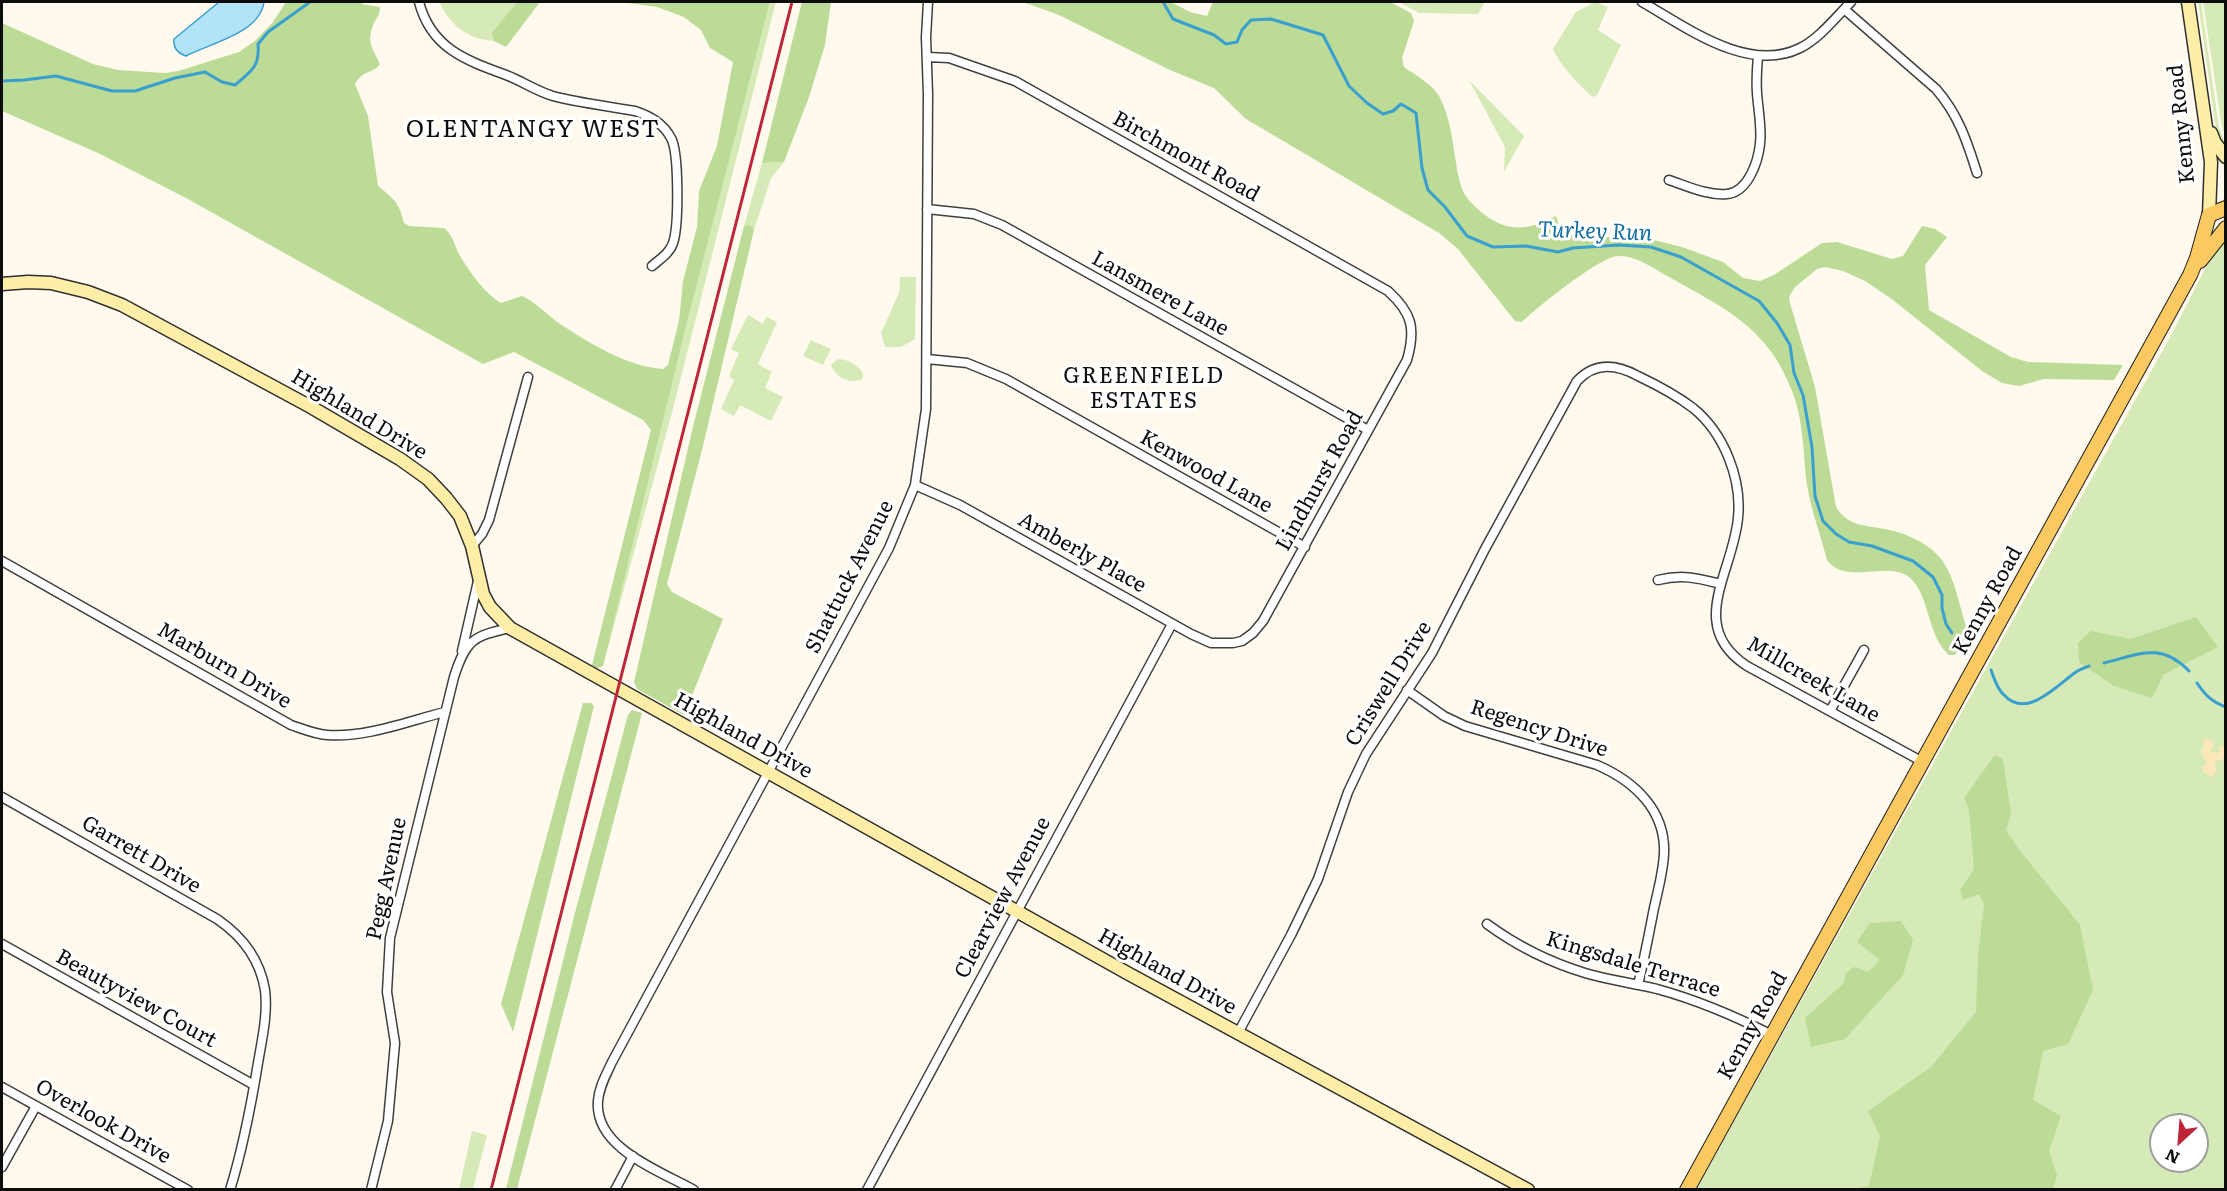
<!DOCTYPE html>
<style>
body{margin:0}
#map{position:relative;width:2227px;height:1191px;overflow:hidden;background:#fffaed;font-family:Literata,serif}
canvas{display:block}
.frame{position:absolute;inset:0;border:3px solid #0d0d0d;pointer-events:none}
.north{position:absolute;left:2149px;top:1113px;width:60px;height:60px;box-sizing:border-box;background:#fff;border:2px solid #9e9e9e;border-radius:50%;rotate:206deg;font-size:16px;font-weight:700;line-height:24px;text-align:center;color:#0d0d0d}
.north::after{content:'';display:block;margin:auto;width:21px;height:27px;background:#bf2338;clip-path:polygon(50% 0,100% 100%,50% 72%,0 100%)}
</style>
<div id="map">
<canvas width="2227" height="1191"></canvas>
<div class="frame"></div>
<div class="north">N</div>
</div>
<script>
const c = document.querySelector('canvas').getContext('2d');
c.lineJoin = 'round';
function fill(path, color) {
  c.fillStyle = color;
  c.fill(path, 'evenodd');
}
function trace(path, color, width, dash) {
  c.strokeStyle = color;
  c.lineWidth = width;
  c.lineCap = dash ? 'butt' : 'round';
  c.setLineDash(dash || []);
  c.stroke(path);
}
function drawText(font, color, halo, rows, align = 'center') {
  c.font = font + ' Literata,serif';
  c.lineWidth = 6;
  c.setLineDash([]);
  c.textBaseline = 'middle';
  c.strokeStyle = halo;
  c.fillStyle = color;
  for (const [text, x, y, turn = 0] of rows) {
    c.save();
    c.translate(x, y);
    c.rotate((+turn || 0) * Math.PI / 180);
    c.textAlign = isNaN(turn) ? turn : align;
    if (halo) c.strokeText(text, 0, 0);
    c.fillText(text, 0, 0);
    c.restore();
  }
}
fill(new Path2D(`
 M 439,2 L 517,2 L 493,33 L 494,41 C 467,39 451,26 439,2 Z
 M 770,2 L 776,2 L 674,405 L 603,666 L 688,319 Z
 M 1399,2 L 1485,2 L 1478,14 L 1419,13 Z
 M 1595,2 L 1608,7 L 1598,30 L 1621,45 L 1597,95 L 1593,97 C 1579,86 1560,65 1553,49 L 1576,12 Z
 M 2198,2 L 2201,2 L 2219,127 L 2225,144 L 2225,150 L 2216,129 Z
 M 2203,2 L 2225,2 L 2225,138 L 2221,122 Z
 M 1469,80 L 1524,136 L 1504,172 L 1505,147 Z
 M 784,162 L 771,178 L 754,230 L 750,225 L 744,226 L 762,163 Z
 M 2225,234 L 2225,1189 L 1696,1190 L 2168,341 L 2217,246 ZM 2161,1125 L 2197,1125 L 2197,1161 L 2161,1161 Z
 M 900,277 L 916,277 L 915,339 L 901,347 L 885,347 L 881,333 L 899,293 Z
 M 748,315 L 763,324 L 766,317 L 777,322 L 758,364 L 772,372 L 765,388 L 783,397 L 771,421 L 740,405 L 734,416 L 721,409 L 734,380 L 729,376 L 739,353 L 731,349 Z
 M 811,340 L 831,349 L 823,365 L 803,356 Z
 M 838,359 C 849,360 858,364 863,374 L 862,379 C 850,385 835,377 831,365 Z
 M 472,1131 L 487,1135 L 473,1189 L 459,1189 Z`), '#d5eab7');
fill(new Path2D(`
 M 286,2 L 362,2 L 362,4 L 380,7 C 380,13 378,16 375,21 C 366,40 371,46 380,64 C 374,74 363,69 355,84 L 368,116 L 378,186 C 394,199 399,202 404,223 L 409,226 L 444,228 C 453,235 455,247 460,256 C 470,272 485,294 501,303 L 522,296 C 537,303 547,315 560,324 C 589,343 628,367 663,369 L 668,365 L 679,321 L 683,281 L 697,227 L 699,191 L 717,146 L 733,62 L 710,48 L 701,30 L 684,17 L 657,7 L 620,2 L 770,2 L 688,319 L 603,666 L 597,668 L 592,665 L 651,430 L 643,420 L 514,352 L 483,364 L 186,198 L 98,153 L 2,111 L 2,23 L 93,64 L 118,70 L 165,73 L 178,71 L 239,52 L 255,41 L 273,22 Z
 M 517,2 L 540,2 L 506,47 L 494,41 L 492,33 Z
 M 802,2 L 831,2 L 825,45 L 809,97 L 784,162 L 762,163 Z
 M 1023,2 L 1171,2 L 1190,12 L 1207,16 L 1213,2 L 1390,2 L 1411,13 L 1414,21 L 1402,58 L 1404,67 C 1416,76 1435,85 1441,100 C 1454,127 1453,158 1461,186 C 1464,196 1472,204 1480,211 C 1506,233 1527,231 1556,216 L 1562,234 L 1654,240 L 1682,247 L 1723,262 L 1743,278 L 1760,281 L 1774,275 L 1822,243 L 1837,242 L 1892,259 L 1903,256 L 1922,226 L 1935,229 L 1947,237 L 1925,265 L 1929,310 L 2011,357 L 2028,362 L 2123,365 L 2114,380 L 2044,379 L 2019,386 L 2002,383 L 1982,371 L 1893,300 L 1865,281 L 1843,271 L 1825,267 L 1817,269 L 1795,287 L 1789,297 L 1790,303 L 1815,387 L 1836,507 C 1849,529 1872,525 1894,531 C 1912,536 1930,545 1942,560 C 1955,578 1959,605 1966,626 L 1967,635 L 1955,655 L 1949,655 C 1926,636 1930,589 1906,575 C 1884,562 1845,585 1827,560 C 1821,536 1811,510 1807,485 C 1803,454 1804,421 1792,391 C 1768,327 1724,308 1669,277 C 1655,269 1635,255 1618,256 C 1601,256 1536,308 1522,322 L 1515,321 L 1458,249 L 1439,233 L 1246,119 L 1214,88 L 1170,70 L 1059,15 Z
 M 750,225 L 754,230 L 702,450 L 667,584 L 672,592 L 723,619 L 684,715 L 637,689 L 634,682 L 692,431 L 744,226 Z
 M 2196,617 L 2218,647 L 2164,674 L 2152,698 L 2114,686 L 2079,662 L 2078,643 L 2091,631 L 2131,639 Z
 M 583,703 L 591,703 L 594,706 L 513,1032 L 501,1004 Z
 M 632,710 L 642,713 L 517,1189 L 506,1189 L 576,909 L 628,715 Z
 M 1995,755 L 2003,759 L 2011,814 L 2006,830 L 2017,847 L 2080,925 L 2093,990 L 2068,1044 L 2043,1051 L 2033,1100 L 2061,1116 L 2049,1151 L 2057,1175 L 2053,1189 L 1854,1189 L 1869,1186 L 1880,1136 L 1868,1111 L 1931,1067 L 1976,1012 L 1978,956 L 1984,904 L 1979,894 L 1963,900 L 1960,890 L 1974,869 L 1969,810 L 1964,798 Z
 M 1901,921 L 1913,940 L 1903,975 L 1845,1039 L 1811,1047 L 1805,1018 L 1844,983 L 1845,974 L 1854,967 L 1868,972 L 1880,960 L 1857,942 L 1870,923 Z`), '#bbdb96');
fill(new Path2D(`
 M 2205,738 L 2213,741 L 2214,746 L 2210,750 L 2216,753 L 2220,752 L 2218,749 L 2219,747 L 2225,745 L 2225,756 L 2221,761 L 2216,760 L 2215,767 L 2217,770 L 2212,777 L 2203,772 L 2203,766 L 2207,764 L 2200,751 L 2204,747 L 2203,741 Z`), '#fbe7b9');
const water = new Path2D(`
 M 219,2 L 264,2 C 260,33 211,43 186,56 C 177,53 173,48 174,39 Z`);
fill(water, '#b2e3f7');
trace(water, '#389fcf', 1.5);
trace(new Path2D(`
 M 1163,2 L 1173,19 L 1214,35 L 1226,44 L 1237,42 L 1242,30 L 1251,20 L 1271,19 L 1323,35 L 1349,86 L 1367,103 L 1383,114 L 1393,111 L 1401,104 L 1416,113 L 1422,168 L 1428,190 L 1445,207 L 1467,236 L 1493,247 L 1526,246 L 1558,252 L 1573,248 L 1619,245 L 1651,247 L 1681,257 L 1759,301 L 1777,323 L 1790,345 L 1794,373 L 1803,395 L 1812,447 L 1815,496 L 1823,521 L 1836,534 L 1849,542 L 1872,546 L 1913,561 L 1933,577 L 1942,595 L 1942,608 L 1946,624 L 1952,633
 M 2,81 L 24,80 L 56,76 L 112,91 L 135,91 L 175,78 L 205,72 L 222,82 L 235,85 C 251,71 260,67 258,44 L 268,32 L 310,2
 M 2104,663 C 2138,655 2160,641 2189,671
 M 1991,670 C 1994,678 1997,689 2004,695 C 2027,720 2057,685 2076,672 C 2080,669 2085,668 2089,666
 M 2197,683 C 2205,695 2212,702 2226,707`), '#389fcf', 3);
const street = new Path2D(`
 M 419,2 C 431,48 465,60 506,75 C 522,81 536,91 553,96 C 579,103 608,106 635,111 C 650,116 663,123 671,138 C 679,152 679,226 673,243 C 670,253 660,259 652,266
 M 1642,2 C 1686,27 1748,74 1800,48 C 1819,39 1836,17 1851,2
 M 1844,9 L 1936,89 C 1958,114 1967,141 1977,173
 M 1669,180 C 1687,186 1708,196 1727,194 C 1748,192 1758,162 1760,144 C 1762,127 1758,109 1757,93 C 1756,80 1757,68 1758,56
 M 927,209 L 974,214 L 1002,225 L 1368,430
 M 927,359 L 967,363 L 1006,379 L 1305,547
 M 915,485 L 960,505 L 1191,634 L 1211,643 L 1233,643 L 1242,641 L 1253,633 L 1263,621 L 1407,360 C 1416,328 1412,313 1388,291 L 1015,81 L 949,58 L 927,57
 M 472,546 L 482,534 L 489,520 L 528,377
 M 2,561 L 291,725 C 303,729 314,734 327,735 C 366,738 408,721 445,712
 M 1658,580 C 1683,574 1697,578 1721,584
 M 462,651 L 478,581
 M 1407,690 L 1444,716 L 1465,726 L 1597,765 C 1634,781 1666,810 1664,854 C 1663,872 1658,891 1654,908 C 1649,934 1644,960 1638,985
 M 1830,711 L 1864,650
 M 2,797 L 217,919 C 242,936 260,960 265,990 C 268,1014 262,1039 258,1063 C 251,1106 243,1148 230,1190
 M 1487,924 C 1517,946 1549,962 1585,973 C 1608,980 1633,983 1657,989 C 1697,1000 1735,1016 1772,1035
 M 2,944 L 254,1085
 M 1238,1033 L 1291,935 L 1318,879 L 1348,792 L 1366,754 L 1432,653 L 1485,549 L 1577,381 C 1595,362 1616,364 1638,376 C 1657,385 1676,395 1693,408 C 1724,433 1742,479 1738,518 C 1733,573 1686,626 1747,666 L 1923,762
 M 2,1087 L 188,1190
 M 2,1167 L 36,1106
 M 371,1190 L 388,1121 L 395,1043 L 387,992 L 390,938 L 454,677 C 466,640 473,636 510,628
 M 615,1190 L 633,1156
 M 694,1190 C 660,1171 594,1148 598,1101 C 599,1087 606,1075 612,1062 L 889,548 L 915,485 L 926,409 L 928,94 L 926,37 L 928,2
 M 867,1190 L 1172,624`);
const secondary = new Path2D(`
 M 2188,2 L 2211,162 L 2209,215
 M 2211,133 L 2215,143 L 2226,157
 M 2,284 L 28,282 L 51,283 L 88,292 L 122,305 L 311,407 L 400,459 L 428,479 L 446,498 L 460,516 L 472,546 L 483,594 L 490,607 L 510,628 L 1129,974 L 1528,1190`);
const primary = new Path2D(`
 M 2200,261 L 2226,228
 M 1687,1190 L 2190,275 L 2197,258 L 2209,215 L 2226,208`);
trace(street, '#404040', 11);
trace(secondary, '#2f2f2f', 15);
trace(primary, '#1e1e1e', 16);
trace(street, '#fff', 8);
trace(secondary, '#ffeea8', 12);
trace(primary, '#fac962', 14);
trace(new Path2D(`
 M 491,1190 L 792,2`), '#bf2338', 3);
drawText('21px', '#0d0d0d', '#fff', [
 ["Kenny Road",2182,124,-96],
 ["Birchmont Road",1186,157,29],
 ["Lansmere Lane",1160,294,29],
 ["Highland Drive",359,415,31],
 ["Kenwood Lane",1206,472,29],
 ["Lindhurst Road",1320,481,-61],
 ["Amberly Place",1082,553,29],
 ["Shattuck Avenue",850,577,-63],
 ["Kenny Road",1988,601,-61],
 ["Marburn Drive",224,666,30],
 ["Millcreek Lane",1813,680,30],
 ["Criswell Drive",1389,684,-58],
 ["Regency Drive",1539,729,18],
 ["Highland Drive",743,736,29],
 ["Garrett Drive",141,855,30],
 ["Pegg Avenue",387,879,-78],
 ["Clearview Avenue",1003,898,-62],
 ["Kingsdale Terrace",1633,965,17],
 ["Highland Drive",1167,972,29],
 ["Beautyview Court",136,999,29],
 ["Kenny Road",1753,1026,-61],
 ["Overlook Drive",103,1122,29]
]);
drawText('italic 22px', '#156fa1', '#fff', [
 ["Turkey Run",1595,232,2]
]);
c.letterSpacing = '1.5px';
drawText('22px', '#0d0d0d', '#fff', [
 ["GREENFIELD",1144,377],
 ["ESTATES",1144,402]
]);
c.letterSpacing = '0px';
c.letterSpacing = '1.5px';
drawText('24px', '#0d0d0d', '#fff', [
 ["OLENTANGY WEST",533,130]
]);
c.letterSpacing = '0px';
</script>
